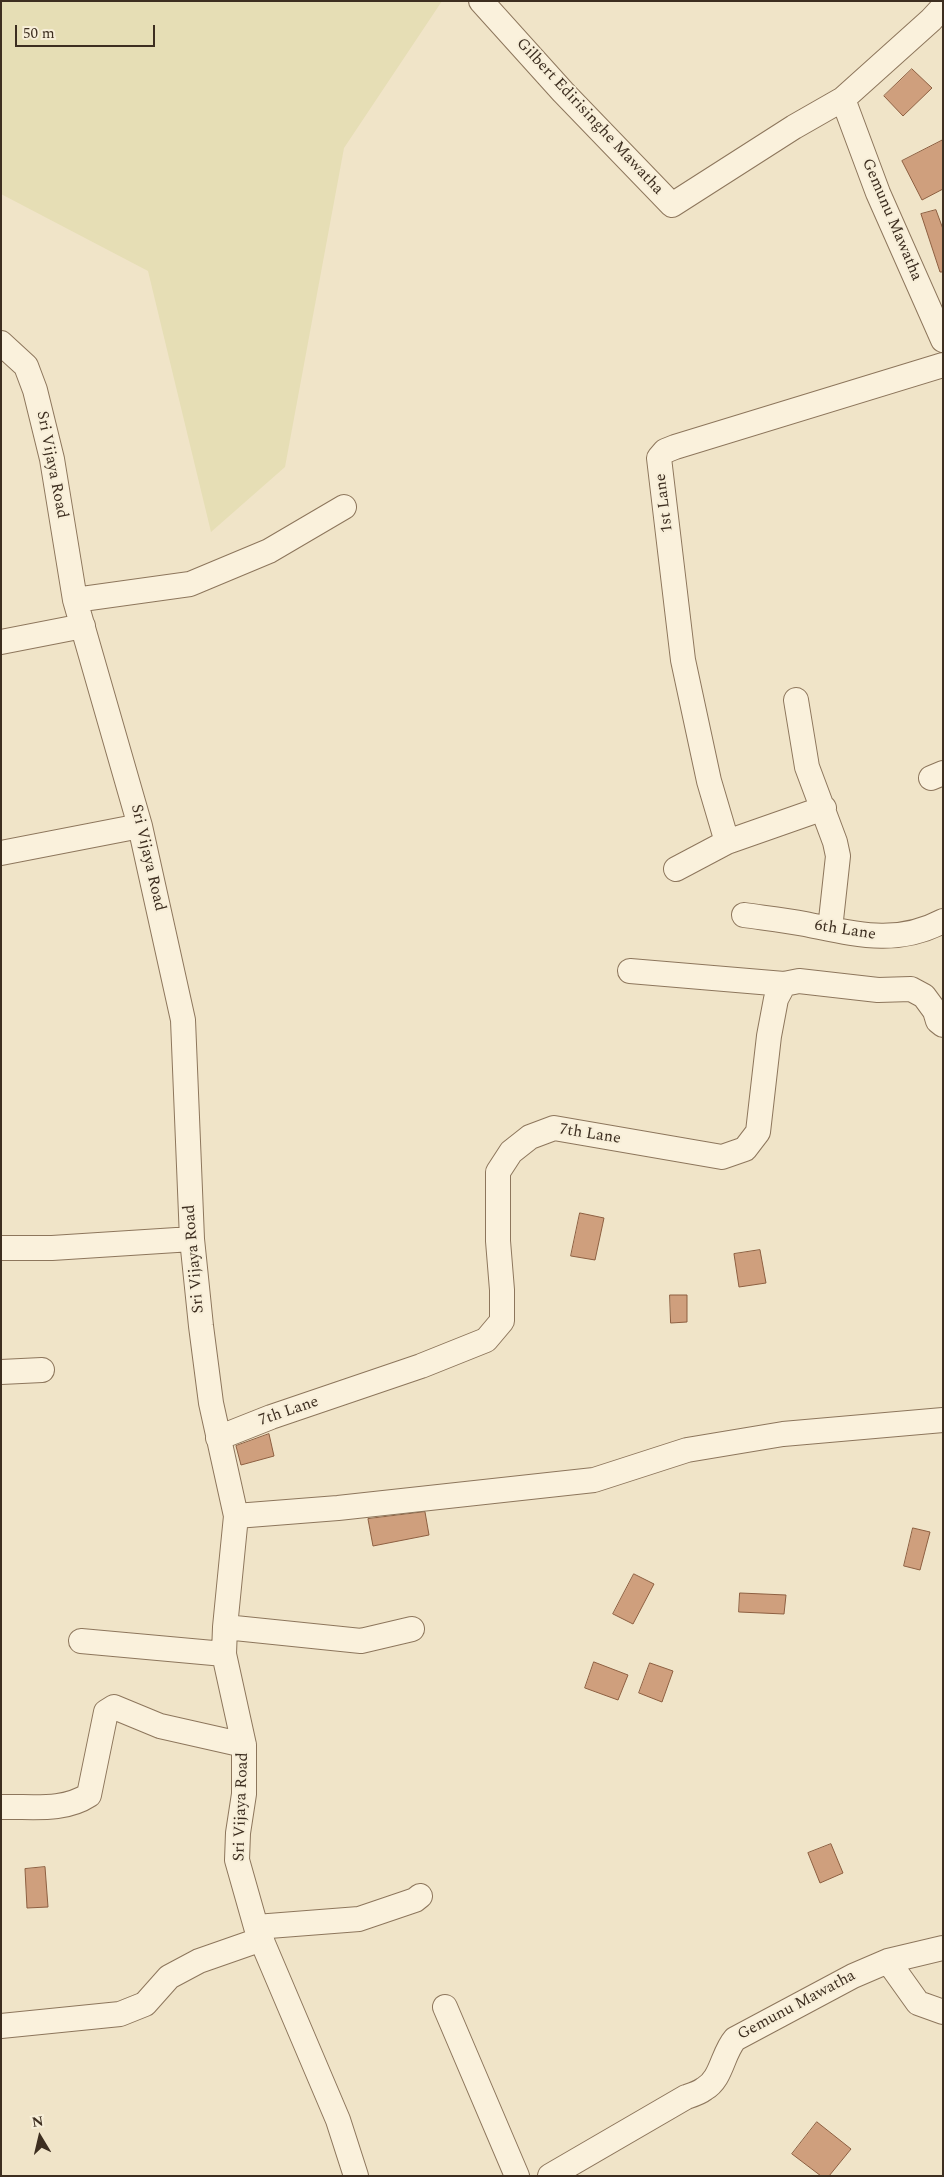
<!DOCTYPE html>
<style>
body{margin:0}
#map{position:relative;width:944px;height:2177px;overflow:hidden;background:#f0e4c8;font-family:Spectral,serif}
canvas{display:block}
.frame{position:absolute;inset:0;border:2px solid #3d2e20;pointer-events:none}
.north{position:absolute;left:15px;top:2112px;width:50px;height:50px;-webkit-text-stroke:4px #f7eed8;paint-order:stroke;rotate:351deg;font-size:14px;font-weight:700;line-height:20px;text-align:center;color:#3d2e20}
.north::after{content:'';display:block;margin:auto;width:18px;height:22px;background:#3d2e20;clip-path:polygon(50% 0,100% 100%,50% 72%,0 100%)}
.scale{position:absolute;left:15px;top:25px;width:140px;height:22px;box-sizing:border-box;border:2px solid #3d2e20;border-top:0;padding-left:6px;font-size:15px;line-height:18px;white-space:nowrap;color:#3d2e20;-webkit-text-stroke:4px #f7eed8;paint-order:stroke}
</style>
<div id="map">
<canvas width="944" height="2177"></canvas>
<div class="frame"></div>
<div class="north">N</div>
<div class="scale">50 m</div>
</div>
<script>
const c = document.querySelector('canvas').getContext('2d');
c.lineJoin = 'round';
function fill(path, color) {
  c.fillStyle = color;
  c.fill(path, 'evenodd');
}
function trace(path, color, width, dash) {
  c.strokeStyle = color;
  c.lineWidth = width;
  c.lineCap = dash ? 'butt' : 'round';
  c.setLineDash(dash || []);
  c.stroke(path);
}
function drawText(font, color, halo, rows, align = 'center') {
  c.font = font + ' Spectral,serif';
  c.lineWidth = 4;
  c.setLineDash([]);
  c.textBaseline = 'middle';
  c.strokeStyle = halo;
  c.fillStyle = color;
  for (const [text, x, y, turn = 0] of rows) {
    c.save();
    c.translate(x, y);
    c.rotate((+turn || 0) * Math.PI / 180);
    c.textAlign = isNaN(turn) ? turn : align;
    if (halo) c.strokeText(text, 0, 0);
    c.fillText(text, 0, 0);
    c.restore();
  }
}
fill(new Path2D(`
 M 1,1 L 442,1 L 344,148 L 285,467 L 211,532 L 148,271 L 1,194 Z`), '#e6deb5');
const building = new Path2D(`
 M 912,69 L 932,88 L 903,116 L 884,96 Z
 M 943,140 L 943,189 L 922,200 L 902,161 Z
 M 936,210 L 943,229 L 943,272 L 940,272 L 921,214 Z
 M 580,1213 L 604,1218 L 595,1260 L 571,1256 Z
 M 760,1250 L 766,1283 L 739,1287 L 734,1254 Z
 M 670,1295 L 687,1295 L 687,1322 L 671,1323 Z
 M 269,1434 L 274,1456 L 241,1465 L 236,1446 Z
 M 425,1512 L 429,1535 L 373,1546 L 368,1519 Z
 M 913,1528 L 930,1532 L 920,1570 L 904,1566 Z
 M 634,1574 L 654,1584 L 633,1624 L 613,1614 Z
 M 740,1593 L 786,1595 L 784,1614 L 739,1612 Z
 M 594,1662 L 628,1675 L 618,1700 L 585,1688 Z
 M 650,1663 L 673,1671 L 662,1702 L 639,1693 Z
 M 831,1844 L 843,1873 L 820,1883 L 808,1853 Z
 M 45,1867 L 48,1907 L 27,1908 L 25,1869 Z
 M 817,2122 L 851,2149 L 829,2176 L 821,2176 L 792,2154 Z`);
fill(building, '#cf9f7d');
trace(building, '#8d5f41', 1);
const minor = new Path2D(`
 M 481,1 L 563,92 L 672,205 L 794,127 L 843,99 L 931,20 L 943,7
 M 843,99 L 878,193 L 943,340
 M 1,343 L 26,366 L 35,390 L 52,459 L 75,600 L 140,826 L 183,1020 L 192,1239 L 201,1326 L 211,1403 L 236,1516 L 225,1627 L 224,1654 L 244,1745 L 244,1794 L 238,1833 L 237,1860 L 256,1927 L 338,2120 L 356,2176
 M 75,600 L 190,584 L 269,551 L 344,507
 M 1,642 L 83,626
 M 796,700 L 807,767 L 835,842 L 838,856 L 830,929
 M 931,778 L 943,773
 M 727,842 L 709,781 L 683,660 L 659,458 L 665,451 L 675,447 L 943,365
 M 1,853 L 140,826
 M 676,869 L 727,842 L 824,808
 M 744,915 C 765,918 785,920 805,924 C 855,934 896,946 943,921
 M 630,971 L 784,984
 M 1,1248 L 52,1248 L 192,1239
 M 1,1372 L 42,1370
 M 218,1438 L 271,1417 L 421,1366 L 486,1340 L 502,1321 L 502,1290 L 498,1241 L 498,1172 L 511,1152 L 530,1137 L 554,1128 L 722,1157 L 745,1149 L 758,1132 L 769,1036 L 776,999 L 784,984 L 799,981 L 878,990 L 911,989 L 924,996 L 935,1011 L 938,1021 L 943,1025
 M 236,1516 L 338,1508 L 594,1480 L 687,1450 L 783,1434 L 943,1420
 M 225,1627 L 361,1641 L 412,1629
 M 81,1641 L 224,1654
 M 1,1807 C 31,1806 63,1812 89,1795 L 106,1712 L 114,1707 L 160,1726 L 244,1745
 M 256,1927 L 359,1919 L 415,1900 L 420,1896
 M 888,1961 L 918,2003 L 943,2012
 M 445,2007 L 517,2176
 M 1,2026 L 120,2014 L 145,2004 L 169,1977 L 199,1961 L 262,1939
 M 550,2176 L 686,2097 C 692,2095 699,2093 704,2089 C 722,2079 722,2054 735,2039 L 853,1976 L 888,1961 L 943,1948`);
trace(minor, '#8d765c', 26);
trace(minor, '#faf1dc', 24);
drawText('16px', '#3d2e20', '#f7eed8', [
 ["Gilbert Edirisinghe Mawatha",589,117,47],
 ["Gemunu Mawatha",891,220,67],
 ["Sri Vijaya Road",51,465,79],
 ["1st Lane",665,503,-97],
 ["Sri Vijaya Road",147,858,77],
 ["6th Lane",845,931,9],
 ["7th Lane",590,1135,9],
 ["Sri Vijaya Road",195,1259,-95],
 ["7th Lane",289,1412,-19],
 ["Sri Vijaya Road",242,1807,-88],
 ["Gemunu Mawatha",797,2006,-28]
]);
</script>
